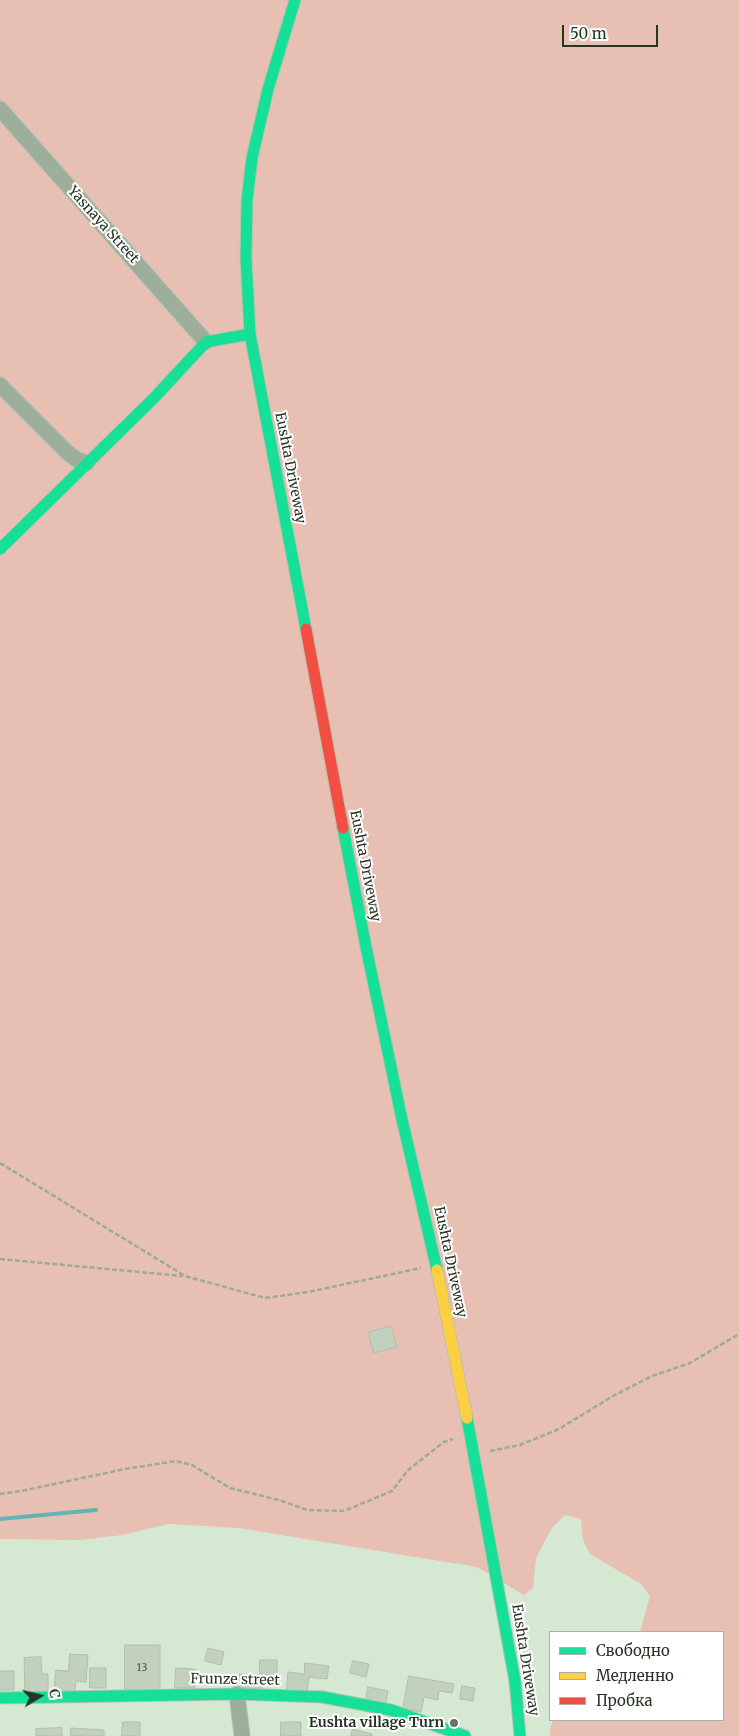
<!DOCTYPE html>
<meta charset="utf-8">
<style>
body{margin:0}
#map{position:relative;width:739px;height:1736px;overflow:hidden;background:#d5e9d2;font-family:Merriweather,serif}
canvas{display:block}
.legend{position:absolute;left:549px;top:1631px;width:175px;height:90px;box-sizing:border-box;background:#fff;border:1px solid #a9aea8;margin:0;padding:6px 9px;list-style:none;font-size:15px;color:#283525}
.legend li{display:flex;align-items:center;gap:10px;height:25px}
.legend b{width:25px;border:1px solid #a9aea8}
.north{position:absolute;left:15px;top:1671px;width:50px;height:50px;-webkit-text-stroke:4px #fff;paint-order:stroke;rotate:81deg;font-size:14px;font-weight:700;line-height:20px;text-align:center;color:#283525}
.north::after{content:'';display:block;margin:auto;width:18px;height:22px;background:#283525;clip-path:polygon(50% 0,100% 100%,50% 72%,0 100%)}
.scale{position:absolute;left:562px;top:25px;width:96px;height:22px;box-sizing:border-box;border:2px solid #283525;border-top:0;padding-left:6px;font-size:15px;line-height:18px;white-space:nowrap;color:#283525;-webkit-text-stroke:4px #fff;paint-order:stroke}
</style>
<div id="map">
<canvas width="739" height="1736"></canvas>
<ul class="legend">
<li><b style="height:6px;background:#16e098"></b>Свободно</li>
<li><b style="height:6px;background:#ffcf43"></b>Медленно</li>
<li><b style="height:6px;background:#f24e42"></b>Пробка</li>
</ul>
<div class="north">С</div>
<div class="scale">50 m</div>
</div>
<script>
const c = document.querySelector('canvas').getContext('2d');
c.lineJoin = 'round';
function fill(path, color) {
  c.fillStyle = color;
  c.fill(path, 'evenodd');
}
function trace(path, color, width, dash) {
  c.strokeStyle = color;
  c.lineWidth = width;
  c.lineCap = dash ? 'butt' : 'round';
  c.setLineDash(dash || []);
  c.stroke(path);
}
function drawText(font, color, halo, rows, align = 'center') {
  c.font = font + ' Merriweather,serif';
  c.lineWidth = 4;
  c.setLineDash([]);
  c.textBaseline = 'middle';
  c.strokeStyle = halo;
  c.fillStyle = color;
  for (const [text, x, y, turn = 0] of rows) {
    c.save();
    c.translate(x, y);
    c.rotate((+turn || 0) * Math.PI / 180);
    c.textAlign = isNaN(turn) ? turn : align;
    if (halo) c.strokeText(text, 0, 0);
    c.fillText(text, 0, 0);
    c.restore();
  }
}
fill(new Path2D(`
 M 0,0 L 739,0 L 739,1736 L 550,1736 L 550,1730 L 553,1720 L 723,1720 L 723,1632 L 640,1632 L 650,1596 L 641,1584 L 590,1554 L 583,1540 L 581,1519 L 565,1515 L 552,1528 L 536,1558 L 533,1588 L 524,1595 L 477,1567 L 238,1528 L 169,1524 L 122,1535 L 80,1540 L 0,1539 Z`), '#e8bfb3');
trace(new Path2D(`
 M 0,1519 L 96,1510`), '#62b5b3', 4);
const building = new Path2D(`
 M 391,1326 L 397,1347 L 374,1353 L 368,1333 Z
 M 125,1645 L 160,1645 L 160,1690 L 125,1690 Z
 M 208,1648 L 224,1652 L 221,1665 L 205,1661 Z
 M 70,1654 L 88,1655 L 86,1682 L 76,1681 L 75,1693 L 54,1691 L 56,1670 L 68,1671 Z
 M 41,1657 L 42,1674 L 48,1674 L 48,1695 L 25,1695 L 24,1658 Z
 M 260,1660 L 277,1660 L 277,1675 L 260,1675 Z
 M 353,1661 L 369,1664 L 366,1677 L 350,1673 Z
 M 305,1663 L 329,1666 L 327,1679 L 309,1677 L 307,1694 L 286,1692 L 288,1672 L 304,1674 Z
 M 90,1668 L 106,1668 L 106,1688 L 90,1688 Z
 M 176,1668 L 195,1669 L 195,1688 L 175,1688 Z
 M 0,1671 L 14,1671 L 14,1690 L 0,1690 Z
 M 240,1674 L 260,1675 L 262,1689 L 241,1689 Z
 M 409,1676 L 454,1684 L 452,1693 L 439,1691 L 438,1700 L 424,1697 L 421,1712 L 403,1709 Z
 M 462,1686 L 475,1688 L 473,1701 L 460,1699 Z
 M 368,1687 L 388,1691 L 386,1704 L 366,1701 Z
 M 123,1722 L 140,1722 L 140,1736 L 122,1736 Z
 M 281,1722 L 301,1722 L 301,1736 L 281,1736 Z
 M 62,1728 L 62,1736 L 36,1736 L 36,1729 Z
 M 71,1728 L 104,1730 L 104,1736 L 71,1736 Z
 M 353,1729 L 372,1734 L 372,1736 L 351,1736 Z`);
fill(building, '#c1d1be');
trace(building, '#b0bfad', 1);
const street = new Path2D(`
 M 0,109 L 206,342
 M 0,385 L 67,452 L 76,459 L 87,463
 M 237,1694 L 242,1736`);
const fast = new Path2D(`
 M 295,0 L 268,89 L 252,158 L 247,200 L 246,258 L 250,334 L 306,629
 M 0,549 L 155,397 L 206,342 L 250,334
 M 343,828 L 366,947 L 401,1115 L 437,1270
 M 467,1418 L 515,1681 L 520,1736
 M 0,1698 L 237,1694 L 322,1697 L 391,1710 L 465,1736`);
const slow = new Path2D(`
 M 437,1270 L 467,1418`);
const jam = new Path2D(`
 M 306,629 L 343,828`);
trace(street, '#b4c3b1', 17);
trace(fast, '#b4c3b1', 13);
trace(slow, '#b4c3b1', 13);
trace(jam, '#b4c3b1', 13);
trace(new Path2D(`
 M 0,1163 L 185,1276 L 265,1298 L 308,1292 L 421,1268
 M 0,1259 L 183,1276
 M 490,1451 L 520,1445 L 559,1429 L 613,1396 L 652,1376 L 690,1363 L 739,1334
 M 0,1494 L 21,1491 L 125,1469 L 176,1461 L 192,1465 L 230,1488 L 279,1500 L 307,1510 L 344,1511 L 392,1491 L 408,1470 L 444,1442 L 453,1439`), '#9bab99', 2.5, [5, 2.5]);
trace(street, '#9dae9a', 15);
trace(fast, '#16e098', 11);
trace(slow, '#ffcf43', 11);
trace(jam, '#f24e42', 11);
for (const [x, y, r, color] of [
 [454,1723,5,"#657462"]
]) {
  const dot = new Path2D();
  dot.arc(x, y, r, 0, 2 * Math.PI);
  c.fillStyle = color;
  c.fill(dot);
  trace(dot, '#fff', 2);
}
drawText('11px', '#505e4d', null, [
 ["13",142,1668]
]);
drawText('14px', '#283525', '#fff', [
 ["Yasnaya Street",103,225,48],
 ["Eushta Driveway",290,468,79],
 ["Eushta Driveway",365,866,79],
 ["Eushta Driveway",450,1262,78],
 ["Eushta Driveway",525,1660,81],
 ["Frunze street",235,1680,1]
]);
drawText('bold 14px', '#283525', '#fff', [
 ["Eushta village Turn",444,1723]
], 'right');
</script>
